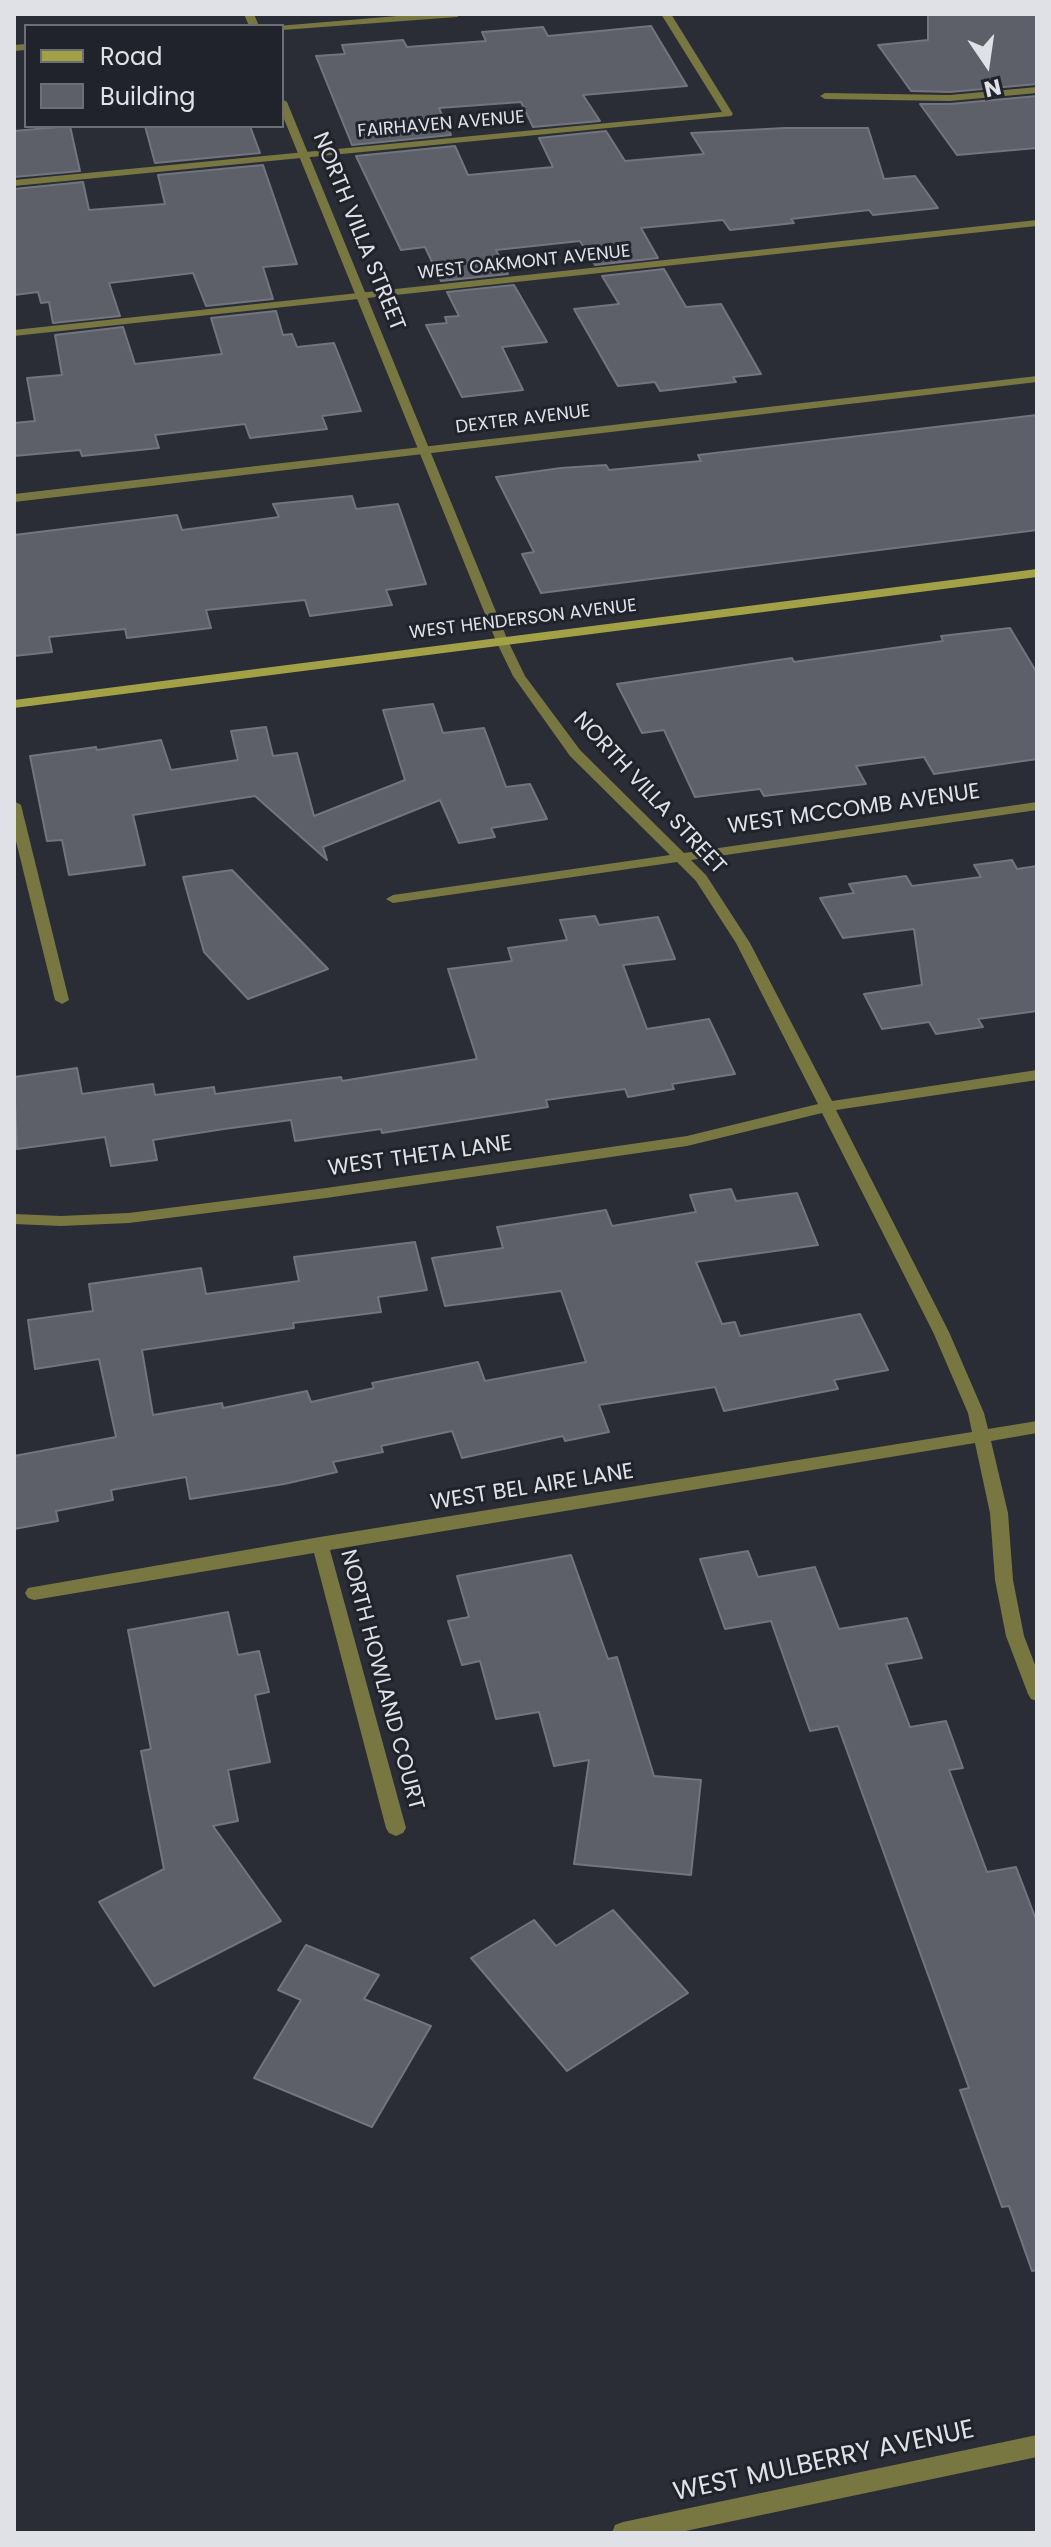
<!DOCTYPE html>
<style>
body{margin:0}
#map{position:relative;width:1051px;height:2547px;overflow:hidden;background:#2b2d36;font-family:Poppins,sans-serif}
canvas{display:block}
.frame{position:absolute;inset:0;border:16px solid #dfe1e7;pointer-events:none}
.legend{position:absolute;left:24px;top:24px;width:260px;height:104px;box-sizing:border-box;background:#21232c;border:2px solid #6d6f77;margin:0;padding:10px 14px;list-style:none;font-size:24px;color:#dfe1e7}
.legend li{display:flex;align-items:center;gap:16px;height:40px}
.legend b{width:40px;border:2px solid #6d6f77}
.north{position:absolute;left:947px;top:24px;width:80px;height:80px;-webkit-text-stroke:6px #21232c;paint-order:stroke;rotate:167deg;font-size:22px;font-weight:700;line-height:32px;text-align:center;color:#dfe1e7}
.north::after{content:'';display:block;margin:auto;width:28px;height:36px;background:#dfe1e7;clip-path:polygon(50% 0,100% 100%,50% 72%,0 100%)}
</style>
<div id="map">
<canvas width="1051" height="2547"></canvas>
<div class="frame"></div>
<ul class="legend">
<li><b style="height:10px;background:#a2a146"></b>Road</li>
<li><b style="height:22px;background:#5d6069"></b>Building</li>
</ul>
<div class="north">N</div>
</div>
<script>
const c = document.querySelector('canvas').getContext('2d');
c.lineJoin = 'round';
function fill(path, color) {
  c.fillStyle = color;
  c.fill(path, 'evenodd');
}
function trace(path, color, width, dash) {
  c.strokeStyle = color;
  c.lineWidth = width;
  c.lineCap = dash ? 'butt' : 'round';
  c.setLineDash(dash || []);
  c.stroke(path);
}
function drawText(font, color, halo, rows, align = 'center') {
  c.font = font + ' Poppins,sans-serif';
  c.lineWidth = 6;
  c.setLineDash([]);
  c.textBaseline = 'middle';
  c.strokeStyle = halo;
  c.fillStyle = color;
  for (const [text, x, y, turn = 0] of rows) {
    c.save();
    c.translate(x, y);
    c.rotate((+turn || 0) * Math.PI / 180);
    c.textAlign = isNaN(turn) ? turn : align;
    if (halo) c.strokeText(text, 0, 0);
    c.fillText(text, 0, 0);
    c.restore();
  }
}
const building = new Path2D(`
 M 928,14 L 1037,14 L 1037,84 L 950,92 L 911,91 L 878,45 L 928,40 Z
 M 651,26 L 687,86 L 583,95 L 600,121 L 533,127 L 521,102 L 439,108 L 451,135 L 352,145 L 316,56 L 345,54 L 342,45 L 403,40 L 407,47 L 486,41 L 482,32 L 543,27 L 548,36 Z
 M 1037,96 L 1037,148 L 957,155 L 920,104 L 950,104 Z
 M 70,126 L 80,171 L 14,177 L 14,131 Z
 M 145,126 L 250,126 L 260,153 L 155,163 Z
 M 785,128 L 868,128 L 884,179 L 915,176 L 938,208 L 873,215 L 869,210 L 791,219 L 794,223 L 730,230 L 723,220 L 641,228 L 658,258 L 595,265 L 580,241 L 496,250 L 508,274 L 441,281 L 425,247 L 401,250 L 356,156 L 455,146 L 468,175 L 553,167 L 539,138 L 606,131 L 625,161 L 704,154 L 691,133 Z
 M 263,165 L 297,264 L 263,267 L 273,299 L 206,306 L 193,273 L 109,283 L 120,316 L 53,323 L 49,302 L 41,303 L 38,292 L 14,295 L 14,189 L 83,182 L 89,210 L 165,204 L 158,175 Z
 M 664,269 L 686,307 L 721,304 L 761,374 L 733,377 L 736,382 L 660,391 L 655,382 L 618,386 L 574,309 L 619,304 L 602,276 Z
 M 514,285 L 547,342 L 502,347 L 523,390 L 462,397 L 426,325 L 447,323 L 445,317 L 459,316 L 447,292 Z
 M 276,311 L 283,335 L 292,334 L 297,347 L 334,343 L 361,411 L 322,416 L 327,429 L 250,438 L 245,424 L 155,435 L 159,448 L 82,456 L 80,450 L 14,456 L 14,423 L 35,421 L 27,378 L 62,375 L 55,335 L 123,327 L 135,364 L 222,354 L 211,318 Z
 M 1037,415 L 1037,530 L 541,593 L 522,554 L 534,552 L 496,477 L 561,468 L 606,465 L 609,470 L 701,461 L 698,455 Z
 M 352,496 L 356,509 L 398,504 L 426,584 L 386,590 L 392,605 L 310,616 L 305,600 L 206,610 L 211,628 L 127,638 L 125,629 L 49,637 L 52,652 L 14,656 L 14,535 L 177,515 L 182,530 L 279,517 L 273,504 Z
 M 1010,628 L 1037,673 L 1037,759 L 934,774 L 924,757 L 856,766 L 866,784 L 764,796 L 760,789 L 695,797 L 664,730 L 642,733 L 617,684 L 792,658 L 794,662 L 943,641 L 941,636 Z
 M 433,704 L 443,733 L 484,728 L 506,787 L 530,784 L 547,819 L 491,828 L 495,837 L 459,843 L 440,800 L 323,847 L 327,860 L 255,796 L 133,815 L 145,865 L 69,875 L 62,840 L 47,841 L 30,756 L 96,747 L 97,750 L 161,740 L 171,770 L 238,760 L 231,731 L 266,727 L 273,756 L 297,753 L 314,816 L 405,780 L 383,710 Z
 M 1012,860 L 1017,869 L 1037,866 L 1037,1011 L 978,1019 L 983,1027 L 936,1034 L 929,1022 L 882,1029 L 864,994 L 922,985 L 914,929 L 843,938 L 820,898 L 854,893 L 849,884 L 906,876 L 912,886 L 981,877 L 974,865 Z
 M 232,870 L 328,969 L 248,999 L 204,952 L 183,877 Z
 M 595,916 L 599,925 L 658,917 L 675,959 L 623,965 L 647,1029 L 709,1019 L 735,1074 L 672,1084 L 674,1089 L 628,1097 L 625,1089 L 546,1100 L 548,1107 L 382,1133 L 381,1129 L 295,1141 L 291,1120 L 224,1129 L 153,1140 L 157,1160 L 111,1166 L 105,1137 L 17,1149 L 14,1077 L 77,1068 L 82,1094 L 153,1084 L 155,1095 L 214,1087 L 215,1094 L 341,1077 L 342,1081 L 477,1059 L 448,969 L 512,961 L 508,948 L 567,940 L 560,920 Z
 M 731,1189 L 736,1201 L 797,1193 L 818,1245 L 696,1262 L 722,1324 L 735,1322 L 740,1336 L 860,1314 L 888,1370 L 834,1380 L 838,1389 L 724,1411 L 715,1387 L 599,1405 L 609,1432 L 565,1441 L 563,1436 L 462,1458 L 452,1431 L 381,1446 L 383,1452 L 333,1462 L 337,1472 L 284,1484 L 190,1499 L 186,1477 L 111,1490 L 113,1500 L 56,1511 L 58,1521 L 14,1529 L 14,1456 L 116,1437 L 99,1359 L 35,1369 L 28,1320 L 93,1311 L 89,1284 L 201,1268 L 206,1294 L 299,1281 L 294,1257 L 415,1242 L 427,1290 L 378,1297 L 381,1312 L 293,1323 L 294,1328 L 142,1350 L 153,1415 L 222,1403 L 223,1408 L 307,1391 L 311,1402 L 374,1388 L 372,1383 L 478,1362 L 485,1381 L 586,1362 L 561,1291 L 445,1306 L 432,1258 L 503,1248 L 497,1227 L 606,1210 L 612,1226 L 696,1212 L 690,1195 Z
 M 748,1551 L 758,1577 L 815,1567 L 839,1629 L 907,1618 L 922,1658 L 886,1664 L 910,1727 L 946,1721 L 963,1768 L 949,1770 L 987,1872 L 1016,1867 L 1037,1922 L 1037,2270 L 1032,2271 L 1009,2206 L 1002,2207 L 960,2090 L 969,2088 L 838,1726 L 810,1731 L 771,1621 L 725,1629 L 700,1559 Z
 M 571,1555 L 608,1659 L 617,1657 L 654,1776 L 701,1780 L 691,1875 L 574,1864 L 589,1760 L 554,1766 L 539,1712 L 496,1719 L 480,1661 L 462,1665 L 448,1621 L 469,1617 L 457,1576 Z
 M 228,1612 L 238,1655 L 259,1651 L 269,1692 L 255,1695 L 270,1762 L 228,1770 L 238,1821 L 213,1826 L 281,1921 L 154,1986 L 99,1902 L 164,1869 L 141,1751 L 151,1749 L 128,1630 Z
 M 613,1910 L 688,1993 L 567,2071 L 471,1958 L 534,1920 L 556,1946 Z
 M 306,1945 L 379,1975 L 364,1999 L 431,2026 L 372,2127 L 254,2078 L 301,2000 L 278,1990 Z`);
fill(building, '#5d6069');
trace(building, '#72747e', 2);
fill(new Path2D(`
 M 14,801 L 21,805 L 69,1000 L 62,1004 L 55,1000 L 14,833 Z`), '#787741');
fill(new Path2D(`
 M 421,14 L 462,14 L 457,17 L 282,30 L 282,26 L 278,26 Z
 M 661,14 L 671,14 L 733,114 L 731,116 L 14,186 L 14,180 L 722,112 Z
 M 26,44 L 26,50 L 14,51 L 14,45 Z
 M 1037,87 L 1037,93 L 950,101 L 825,99 L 820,96 L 825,93 L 950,95 Z
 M 1037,220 L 1037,226 L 14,336 L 14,330 Z
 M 1037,376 L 1037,382 L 14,502 L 14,494 Z
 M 502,637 L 508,641 L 525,676 L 580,750 L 684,853 L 1037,802 L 1037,810 L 691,860 L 706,875 L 750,943 L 832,1101 L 1037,1070 L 1037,1080 L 836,1110 L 949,1332 L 984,1413 L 988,1429 L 1037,1421 L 1037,1433 L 991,1441 L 1008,1513 L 1013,1580 L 1024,1636 L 1037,1670 L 1037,1701 L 1031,1699 L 1028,1694 L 1006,1636 L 995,1580 L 990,1513 L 975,1443 L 330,1550 L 406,1828 L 403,1833 L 396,1836 L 389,1833 L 386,1828 L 314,1553 L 34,1600 L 28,1598 L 25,1593 L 28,1588 L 320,1537 L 972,1432 L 968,1413 L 933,1332 L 822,1113 L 687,1146 L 326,1198 L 129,1223 L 61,1226 L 14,1224 L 14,1214 L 61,1216 L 129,1213 L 326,1188 L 687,1136 L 818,1104 L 736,943 L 696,881 L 677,862 L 393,903 L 386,899 L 393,895 L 670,855 L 570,756 L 513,676 L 496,641 Z
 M 1037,2435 L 1037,2457 L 676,2533 L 612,2533 L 615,2525 L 623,2522 Z`), '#787741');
fill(new Path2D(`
 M 244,14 L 254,14 L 259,26 L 249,26 Z
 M 282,99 L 287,102 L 508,641 L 506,644 L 502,645 L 496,641 L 282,114 Z`), '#787741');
fill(new Path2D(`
 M 1037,569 L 1037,577 L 14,708 L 14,700 Z`), '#a2a146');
drawText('18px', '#dfe1e7', '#21232c', [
 ["FAIRHAVEN AVENUE",441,125,-5],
 ["WEST OAKMONT AVENUE",524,263,-6],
 ["DEXTER AVENUE",523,420,-7],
 ["WEST HENDERSON AVENUE",523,620,-7]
]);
drawText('22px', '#dfe1e7', '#21232c', [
 ["NORTH VILLA STREET",358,232,68],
 ["NORTH VILLA STREET",649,794,47],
 ["WEST MCCOMB AVENUE",854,810,-8],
 ["WEST THETA LANE",420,1157,-8],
 ["WEST BEL AIRE LANE",532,1488,-9],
 ["NORTH HOWLAND COURT",381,1680,75]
]);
drawText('26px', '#dfe1e7', '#21232c', [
 ["WEST MULBERRY AVENUE",824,2462,-12]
]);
</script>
